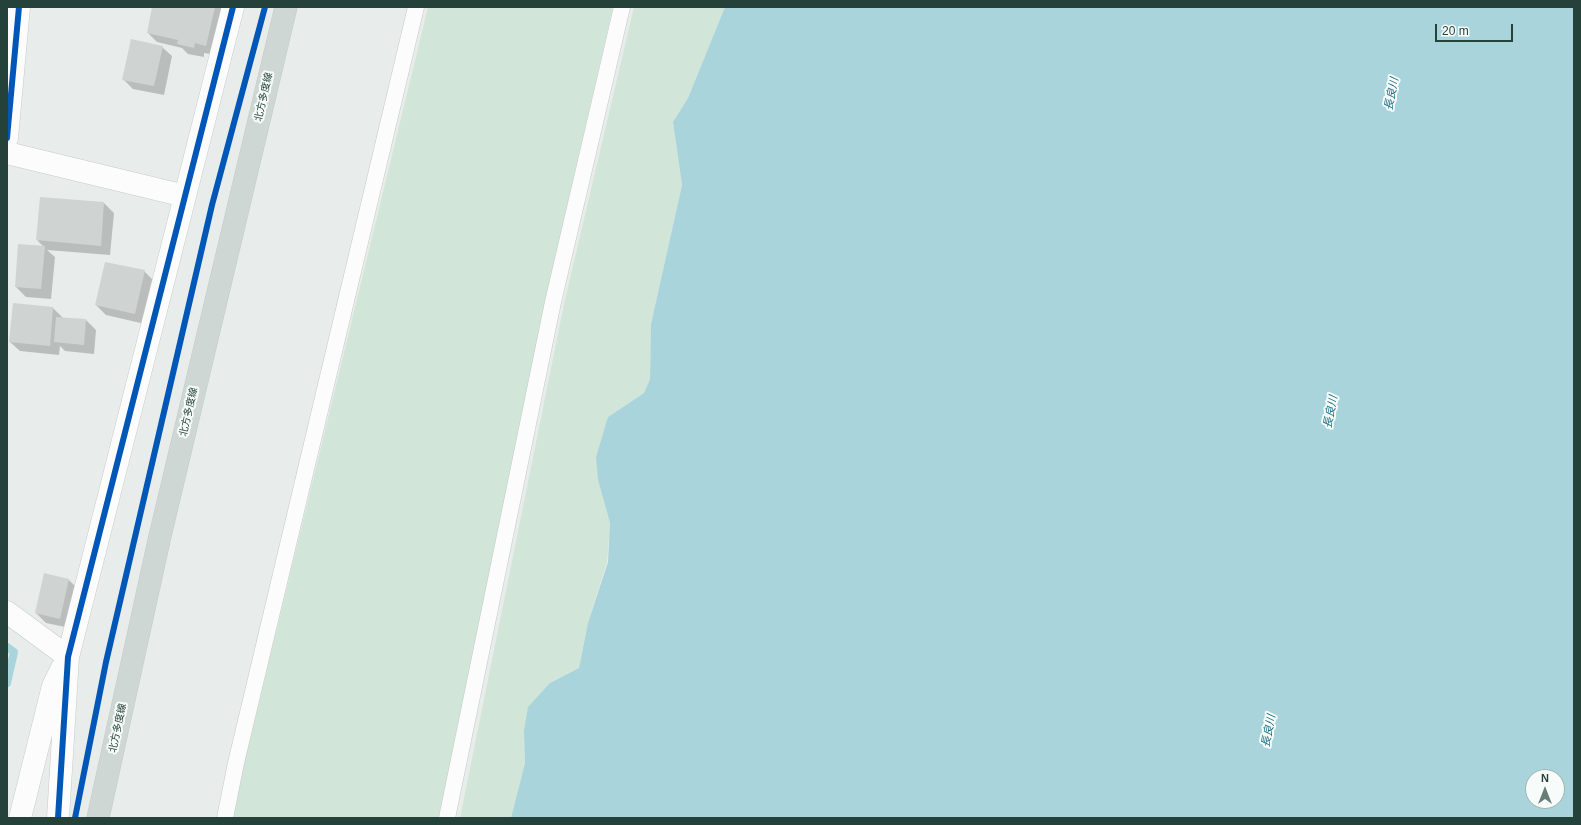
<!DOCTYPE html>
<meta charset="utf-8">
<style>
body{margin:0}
#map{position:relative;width:1581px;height:825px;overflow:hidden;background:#e8edeb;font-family:Arial,sans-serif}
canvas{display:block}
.frame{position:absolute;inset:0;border:8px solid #24423a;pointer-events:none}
.north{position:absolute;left:1525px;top:769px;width:40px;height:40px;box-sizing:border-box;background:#f7fbf9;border:1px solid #a3b1ad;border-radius:50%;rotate:0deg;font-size:11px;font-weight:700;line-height:16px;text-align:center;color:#24423a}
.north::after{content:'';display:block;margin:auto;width:14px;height:18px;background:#697e78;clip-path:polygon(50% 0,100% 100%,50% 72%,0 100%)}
.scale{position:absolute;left:1435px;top:24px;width:78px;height:18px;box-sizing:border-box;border:2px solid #24423a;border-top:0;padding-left:5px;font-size:12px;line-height:14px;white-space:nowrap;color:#24423a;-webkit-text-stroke:3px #f7fbf9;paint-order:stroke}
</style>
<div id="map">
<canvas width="1581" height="825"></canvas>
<div class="frame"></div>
<div class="north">N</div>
<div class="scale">20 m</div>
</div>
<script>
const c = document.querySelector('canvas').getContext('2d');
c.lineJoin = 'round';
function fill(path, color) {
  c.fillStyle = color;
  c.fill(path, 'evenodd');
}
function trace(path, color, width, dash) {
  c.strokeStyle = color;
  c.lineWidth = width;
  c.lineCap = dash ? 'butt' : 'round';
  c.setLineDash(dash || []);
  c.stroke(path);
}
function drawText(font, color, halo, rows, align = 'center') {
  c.font = font + ' Arial,"Noto Sans JP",sans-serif';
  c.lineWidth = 4;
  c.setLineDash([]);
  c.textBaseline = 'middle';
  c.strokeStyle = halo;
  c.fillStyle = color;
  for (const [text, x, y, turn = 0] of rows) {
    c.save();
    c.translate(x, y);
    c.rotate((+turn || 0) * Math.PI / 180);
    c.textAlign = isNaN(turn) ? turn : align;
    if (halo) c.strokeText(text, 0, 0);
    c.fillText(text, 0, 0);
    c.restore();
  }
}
fill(new Path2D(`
 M 428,7 L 613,7 L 546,297 L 439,818 L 233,818 L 243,768 Z
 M 634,7 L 725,7 L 688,98 L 673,122 L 682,185 L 651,324 L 650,379 L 644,393 L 608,417 L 598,480 L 610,523 L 607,562 L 588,623 L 579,668 L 550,683 L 524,731 L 525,763 L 511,818 L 460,818 L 564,304 Z`), '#d1e6d8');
fill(new Path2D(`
 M 725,7 L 1574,7 L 1574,818 L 511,818 L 525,763 L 524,731 L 528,707 L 550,683 L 579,668 L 588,623 L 608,562 L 610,523 L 598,480 L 596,457 L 608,417 L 644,393 L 650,379 L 651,324 L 682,185 L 673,122 L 688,98 ZM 1533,777 L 1557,777 L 1557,801 L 1533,801 Z`), '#a9d4db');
fill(new Path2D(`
 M 153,7 L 226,7 L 216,55 L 204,53 L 204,57 L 188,54 L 182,48 L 157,42 L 148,33 Z
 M 162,47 L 172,56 L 164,95 L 133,89 L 123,79 Z
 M 41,198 L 104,203 L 114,213 L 110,255 L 47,250 L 55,257 L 51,299 L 26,297 L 16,287 L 44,247 L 37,240 Z
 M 144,271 L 154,281 L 145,324 L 106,315 L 96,305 Z
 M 53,308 L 63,318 L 86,320 L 96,330 L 94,354 L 65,351 L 60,346 L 59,355 L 20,351 L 10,342 Z
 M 45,575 L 69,580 L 79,590 L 70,628 L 46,623 L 36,613 Z`), '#0003');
trace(new Path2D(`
 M 7,647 L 14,652 L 7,683`), '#a9d4db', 8);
fill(new Path2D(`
 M 152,7 L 215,7 L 206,46 L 195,43 L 194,48 L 177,44 L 178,40 L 147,33 Z
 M 131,39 L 163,46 L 154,86 L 122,80 Z
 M 40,197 L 104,202 L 101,246 L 36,240 Z
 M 18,244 L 45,246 L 41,289 L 15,287 Z
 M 105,262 L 145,270 L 135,314 L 95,305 Z
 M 13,303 L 53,307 L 50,346 L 9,342 Z
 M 56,317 L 86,319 L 84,345 L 54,342 Z
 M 44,573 L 69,579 L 60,619 L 35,613 Z`), '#cfd4d2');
const service = new Path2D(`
 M 225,818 L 236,763 L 416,7
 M 447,818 L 553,302 L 622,7`);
const minor = new Path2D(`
 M 7,138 L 19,7
 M 7,153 L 185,196
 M 7,612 L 68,657
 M 20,818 L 53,686 L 62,668
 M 58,818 L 68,657 L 233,7`);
const primary = new Path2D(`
 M 98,818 L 160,536 L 286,7`);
trace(service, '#c5cac8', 17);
trace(minor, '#c5cac8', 23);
trace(primary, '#c3ccc9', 23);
trace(service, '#fcfcfc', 16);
trace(minor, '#fcfcfc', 22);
trace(primary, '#cfd7d5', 22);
trace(new Path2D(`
 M 7,138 L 19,7
 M 58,818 L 68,657 L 233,7
 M 75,818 L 106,662 L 212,205 L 265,7`), '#0057b8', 6);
drawText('10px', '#24423a', '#f7fbf9', [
 ["北方多度線",264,97,-77],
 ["北方多度線",189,412,-77],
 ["北方多度線",118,728,-78]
]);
drawText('italic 11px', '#1c6f80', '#f7fbf9', [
 ["長良川",1392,94,-79],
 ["長良川",1331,412,-79],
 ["長良川",1269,731,-79]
]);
</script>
